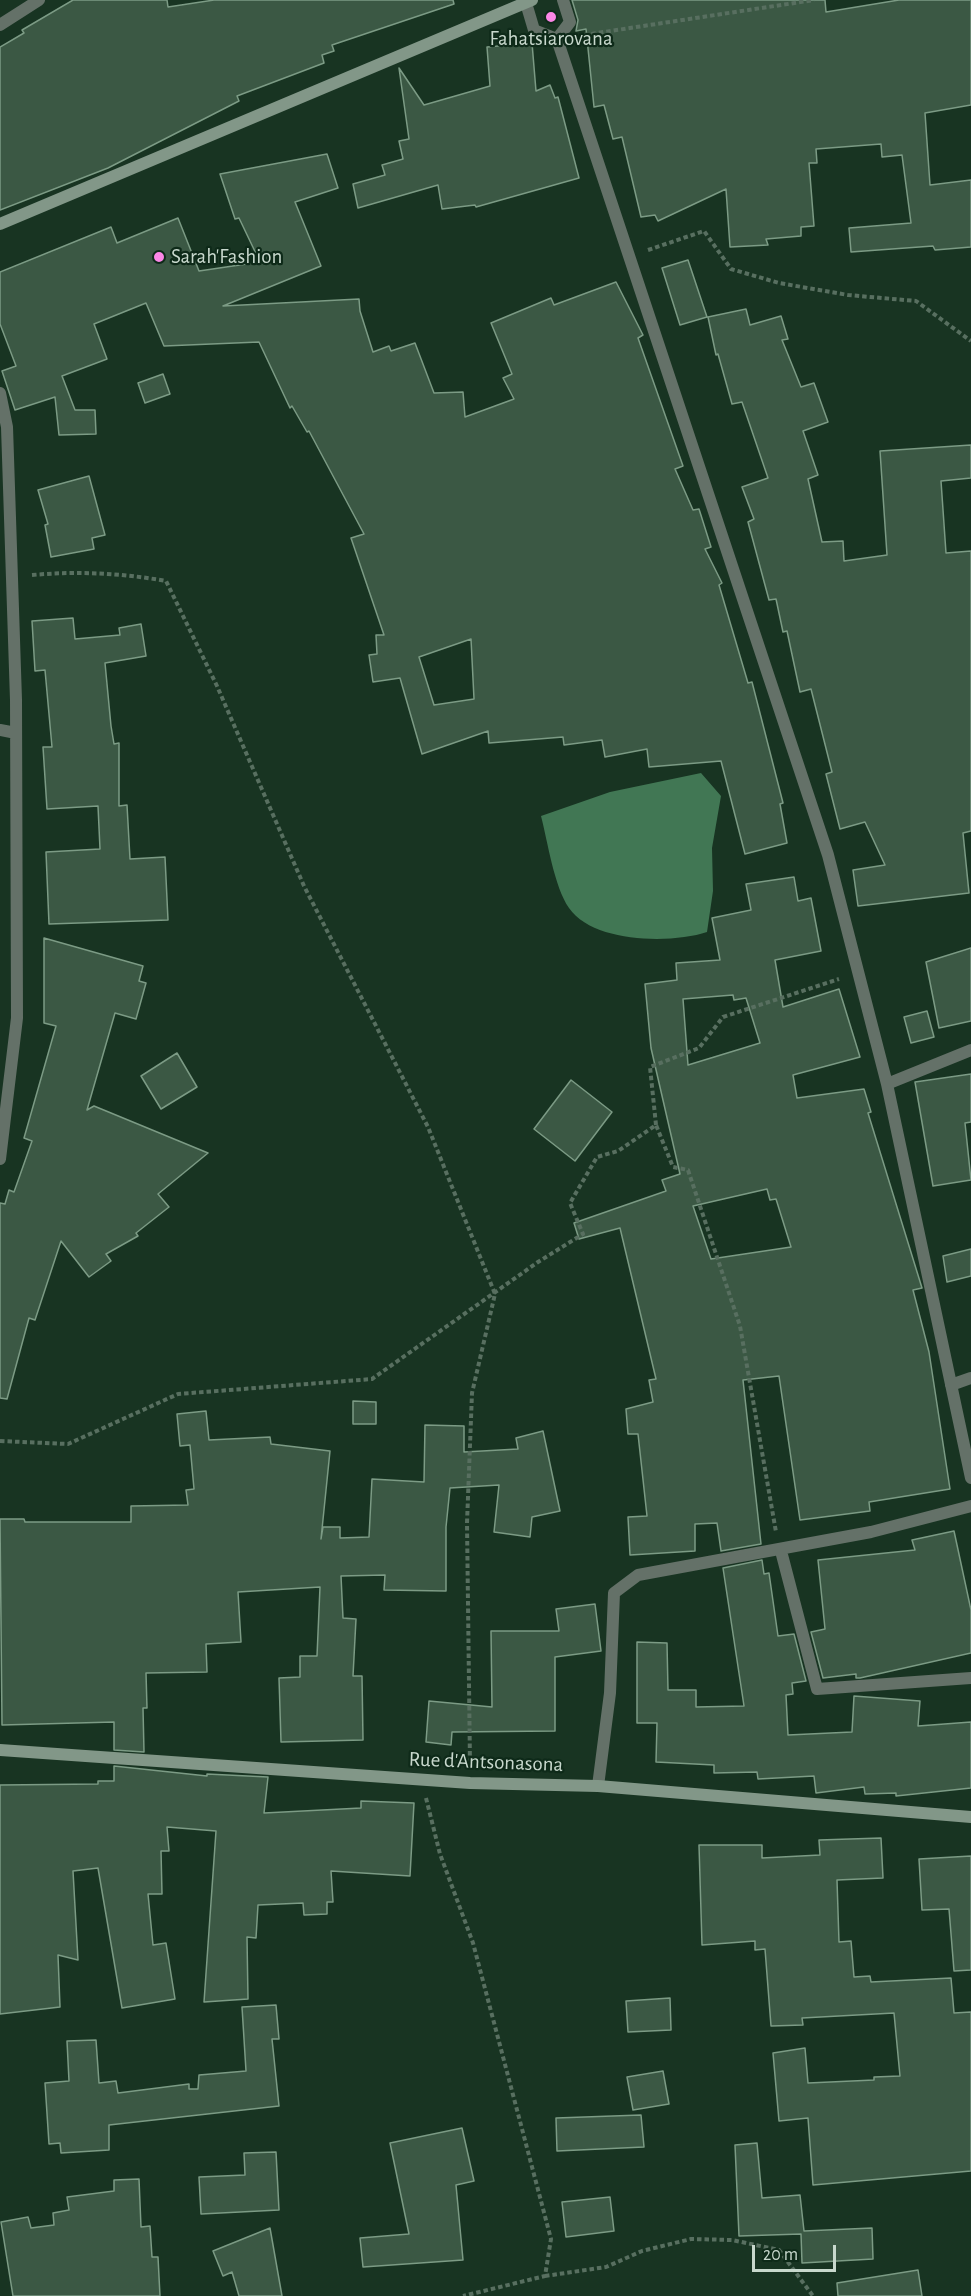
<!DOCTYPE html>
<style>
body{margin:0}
#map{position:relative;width:971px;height:2296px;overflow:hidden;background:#183422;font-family:"Alegreya Sans",sans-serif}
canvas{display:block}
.scale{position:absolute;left:752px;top:2245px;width:84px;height:27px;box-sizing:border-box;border:3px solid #c8d8cd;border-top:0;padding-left:8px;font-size:18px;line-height:21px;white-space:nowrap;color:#c8d8cd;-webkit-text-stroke:4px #0e2a19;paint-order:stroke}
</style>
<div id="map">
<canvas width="971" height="2296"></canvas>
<div class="scale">20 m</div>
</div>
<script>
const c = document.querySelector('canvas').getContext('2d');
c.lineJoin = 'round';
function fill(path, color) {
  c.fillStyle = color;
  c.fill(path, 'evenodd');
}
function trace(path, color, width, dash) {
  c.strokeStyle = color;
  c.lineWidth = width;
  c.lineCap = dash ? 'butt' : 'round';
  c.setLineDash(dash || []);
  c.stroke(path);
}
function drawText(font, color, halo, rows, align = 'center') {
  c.font = font + ' "Alegreya Sans",sans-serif';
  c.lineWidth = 4.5;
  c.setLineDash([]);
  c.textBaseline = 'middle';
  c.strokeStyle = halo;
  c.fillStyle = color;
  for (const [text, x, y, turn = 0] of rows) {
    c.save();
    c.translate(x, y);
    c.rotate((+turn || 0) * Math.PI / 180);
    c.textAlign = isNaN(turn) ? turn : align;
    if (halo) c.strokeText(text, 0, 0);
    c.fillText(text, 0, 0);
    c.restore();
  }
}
fill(new Path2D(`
 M 701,773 L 721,796 L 712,848 L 713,891 L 707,932 C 671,944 593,943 569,908 C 554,886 548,843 541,816 L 610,792 Z`), '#417754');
const building = new Path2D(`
 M 73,0 L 167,0 L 168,7 L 214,0 L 453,0 L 454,4 L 332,45 L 334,51 L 322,55 L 324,63 L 237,96 L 239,101 L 108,168 L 0,210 L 0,47 L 24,33 L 22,30 Z
 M 572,0 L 825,0 L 826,12 L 899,0 L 971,0 L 971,105 L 925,113 L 930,185 L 971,180 L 971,247 L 935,250 L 933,246 L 851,252 L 849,228 L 911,223 L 902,155 L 882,157 L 881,144 L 816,149 L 817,163 L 809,163 L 814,226 L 801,227 L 801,236 L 766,239 L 768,245 L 730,247 L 726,189 L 658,221 L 655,215 L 641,217 L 622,137 L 613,139 L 604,105 L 594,107 L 586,29 L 576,31 L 578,20 Z
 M 532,43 L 536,91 L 550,85 L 555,98 L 558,97 L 579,178 L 476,207 L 475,205 L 442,209 L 438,185 L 358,208 L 353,184 L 385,175 L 382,165 L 403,159 L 399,141 L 409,139 L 399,68 L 424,105 L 490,86 L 487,47 Z
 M 327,154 L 338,188 L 295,202 L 321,266 L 223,306 L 359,299 L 360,311 L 373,352 L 389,346 L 391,351 L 415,343 L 434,393 L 463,392 L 465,417 L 514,399 L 503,378 L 512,374 L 491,323 L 551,298 L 554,305 L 616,282 L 643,335 L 638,338 L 683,466 L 675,469 L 693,510 L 699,509 L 711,547 L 705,549 L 722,583 L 719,585 L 748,683 L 752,682 L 783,803 L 780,804 L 787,843 L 745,854 L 721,761 L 649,767 L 647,749 L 605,757 L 602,740 L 564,745 L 563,737 L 489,743 L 488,731 L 422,754 L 400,678 L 373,682 L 369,655 L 377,654 L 376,635 L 384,635 L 351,538 L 364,534 L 309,431 L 307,432 L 292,406 L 290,408 L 259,342 L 164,346 L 146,303 L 94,324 L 107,359 L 62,376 L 75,410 L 95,410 L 96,434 L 59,435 L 55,397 L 15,410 L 2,371 L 16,366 L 0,324 L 0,272 L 111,227 L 117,243 L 178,218 L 199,271 L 260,262 L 239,218 L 235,219 L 220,174 ZM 471,639 L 474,699 L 434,705 L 419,657 Z
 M 688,260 L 707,317 L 680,325 L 662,268 Z
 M 746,309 L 750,325 L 781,316 L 788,339 L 782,340 L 801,387 L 814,383 L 828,422 L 803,431 L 818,475 L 808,479 L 822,542 L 843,541 L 844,561 L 887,555 L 880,451 L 971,445 L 971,478 L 941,481 L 946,553 L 971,551 L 971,831 L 963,833 L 969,893 L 858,906 L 853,870 L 885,865 L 865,822 L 840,829 L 826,774 L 832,772 L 811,689 L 800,692 L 787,631 L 783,632 L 776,599 L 769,600 L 748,522 L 754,519 L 742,487 L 768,478 L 742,402 L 732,404 L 718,354 L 716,355 L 708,317 Z
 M 163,374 L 170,394 L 145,403 L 138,383 Z
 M 89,476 L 105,535 L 92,538 L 94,549 L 51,557 L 45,525 L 48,524 L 38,490 Z
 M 73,618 L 75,639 L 120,635 L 119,628 L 141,624 L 146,656 L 105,663 L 111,726 L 114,744 L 119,743 L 119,806 L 127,805 L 130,859 L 165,857 L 168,920 L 49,924 L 46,852 L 100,849 L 98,806 L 47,809 L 43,747 L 52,747 L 45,670 L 35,671 L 32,621 Z
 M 794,877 L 798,901 L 811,898 L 821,951 L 775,960 L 783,1007 L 839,989 L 860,1057 L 793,1075 L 797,1098 L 864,1089 L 871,1112 L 868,1113 L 922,1288 L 913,1290 L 929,1352 L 950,1489 L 869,1502 L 870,1511 L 800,1520 L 779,1376 L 743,1380 L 761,1544 L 721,1551 L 717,1523 L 695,1524 L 695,1551 L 630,1555 L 628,1517 L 647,1516 L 638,1434 L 628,1434 L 626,1409 L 653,1402 L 649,1380 L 656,1379 L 620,1228 L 579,1239 L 574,1223 L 666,1191 L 662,1180 L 680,1174 L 651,1048 L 645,984 L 677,980 L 676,963 L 720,960 L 712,918 L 751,910 L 746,884 ZM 733,995 L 734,1000 L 746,998 L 760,1043 L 688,1065 L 683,999 ZM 767,1189 L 770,1200 L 776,1199 L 791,1247 L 711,1259 L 693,1206 Z
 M 44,938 L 143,966 L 139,981 L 146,983 L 136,1019 L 115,1013 L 87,1110 L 94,1106 L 208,1153 L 158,1194 L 169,1207 L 136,1233 L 138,1236 L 106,1254 L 111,1261 L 89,1277 L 61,1241 L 35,1320 L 29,1318 L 7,1399 L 0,1398 L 0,1203 L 5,1204 L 9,1190 L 14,1192 L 32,1141 L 24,1138 L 56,1026 L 44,1023 Z
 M 971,948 L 971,1021 L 939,1028 L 926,962 Z
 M 927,1011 L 934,1037 L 911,1043 L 904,1017 Z
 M 177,1053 L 197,1087 L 161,1109 L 141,1076 Z
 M 971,1074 L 971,1122 L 965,1123 L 971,1180 L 933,1186 L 915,1082 Z
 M 571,1080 L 612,1112 L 575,1161 L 534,1129 Z
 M 971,1249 L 971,1276 L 947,1282 L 943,1256 Z
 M 353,1401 L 376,1402 L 376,1424 L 353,1424 Z
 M 206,1411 L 209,1440 L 270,1437 L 271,1444 L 330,1451 L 321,1539 L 323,1527 L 340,1527 L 340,1538 L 369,1537 L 372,1479 L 424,1482 L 425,1425 L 464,1426 L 464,1452 L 518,1449 L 516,1438 L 543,1431 L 560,1511 L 532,1517 L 530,1537 L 494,1532 L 499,1485 L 450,1488 L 446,1527 L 446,1591 L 384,1590 L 385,1575 L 341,1576 L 343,1618 L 356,1619 L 353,1676 L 362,1676 L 363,1740 L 281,1742 L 279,1678 L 300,1677 L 300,1656 L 317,1656 L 320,1587 L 238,1592 L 241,1642 L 206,1644 L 207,1672 L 146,1673 L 147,1708 L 143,1708 L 144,1752 L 114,1750 L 114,1722 L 2,1725 L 0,1519 L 24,1519 L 25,1522 L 131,1522 L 131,1506 L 188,1505 L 186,1490 L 194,1489 L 190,1445 L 180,1446 L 177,1414 Z
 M 954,1531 L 971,1610 L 971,1653 L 860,1678 L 856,1678 L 856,1674 L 823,1678 L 811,1632 L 825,1629 L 818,1560 L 915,1550 L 912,1540 Z
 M 762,1560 L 764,1574 L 769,1573 L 778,1636 L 794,1634 L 806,1681 L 792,1683 L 793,1694 L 786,1695 L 788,1735 L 852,1732 L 854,1696 L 920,1701 L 918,1726 L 971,1722 L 971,1788 L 896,1796 L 896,1793 L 865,1794 L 864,1787 L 816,1793 L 814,1776 L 758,1779 L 757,1772 L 714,1773 L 714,1765 L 656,1762 L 657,1723 L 637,1723 L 637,1642 L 667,1643 L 668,1690 L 696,1690 L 696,1707 L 744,1706 L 723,1568 Z
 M 595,1604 L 601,1651 L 555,1657 L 555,1731 L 452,1732 L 451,1745 L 426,1742 L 429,1701 L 492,1707 L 491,1631 L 559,1631 L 556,1609 Z
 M 114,1766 L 207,1776 L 207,1774 L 268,1777 L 264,1813 L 361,1808 L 361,1801 L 414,1803 L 410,1876 L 331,1871 L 333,1902 L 327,1902 L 327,1914 L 304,1915 L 303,1903 L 258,1905 L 256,1938 L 247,1937 L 248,1999 L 204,2002 L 216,1831 L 167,1827 L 169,1851 L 161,1851 L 162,1894 L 148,1894 L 153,1945 L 166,1943 L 175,1999 L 122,2008 L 98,1868 L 73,1871 L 78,1960 L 58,1955 L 60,2007 L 0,2014 L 0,1785 L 98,1784 L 98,1781 L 114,1781 Z
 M 881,1838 L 883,1878 L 837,1880 L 839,1942 L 851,1941 L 854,1977 L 870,1976 L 871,1982 L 951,1978 L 954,2013 L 971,2012 L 971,2171 L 813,2185 L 808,2118 L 779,2121 L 773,2053 L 805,2048 L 808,2083 L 874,2080 L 874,2077 L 900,2076 L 894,2013 L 802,2018 L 803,2025 L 771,2026 L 765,1949 L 755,1950 L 755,1941 L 702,1945 L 699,1845 L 762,1845 L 762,1858 L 820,1855 L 819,1840 Z
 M 971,1856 L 971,1970 L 954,1971 L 949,1909 L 922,1910 L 919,1859 Z
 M 670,1998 L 671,2030 L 628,2032 L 626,2001 Z
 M 276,2005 L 279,2039 L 272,2039 L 279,2106 L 109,2125 L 109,2150 L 61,2153 L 60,2143 L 49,2144 L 45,2083 L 69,2081 L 67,2041 L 96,2040 L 99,2083 L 116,2081 L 118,2093 L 189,2084 L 189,2089 L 198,2089 L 199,2075 L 246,2071 L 242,2007 Z
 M 663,2071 L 669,2104 L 633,2110 L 627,2077 Z
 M 641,2115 L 644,2147 L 557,2151 L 556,2118 Z
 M 462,2128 L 474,2181 L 456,2185 L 463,2260 L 363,2267 L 360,2238 L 409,2234 L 390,2143 Z
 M 757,2143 L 762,2198 L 800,2195 L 804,2231 L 872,2228 L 873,2259 L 802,2263 L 801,2234 L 739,2236 L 735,2145 Z
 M 276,2152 L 279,2210 L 201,2214 L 199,2177 L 245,2175 L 244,2153 Z
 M 139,2179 L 141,2227 L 150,2226 L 152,2257 L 158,2257 L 160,2296 L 13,2296 L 1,2222 L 28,2217 L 31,2228 L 54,2225 L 53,2213 L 69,2210 L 67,2197 L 114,2191 L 114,2180 Z
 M 610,2197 L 614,2231 L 566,2237 L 562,2202 Z
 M 270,2228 L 282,2296 L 239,2296 L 232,2272 L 223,2276 L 213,2251 Z
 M 918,2270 L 922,2296 L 838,2296 L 837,2283 Z`);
fill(building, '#3b5844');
trace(building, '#7c9b85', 1.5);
trace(new Path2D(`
 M 584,35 L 814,0
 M 648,250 L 704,231 L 731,269 L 779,283 L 848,295 L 916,301 L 971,341
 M 32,575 C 78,571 121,573 166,581 L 217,686 L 304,886 L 428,1127 L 495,1294 L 472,1393 L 467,1523 L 470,1764
 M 656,1125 L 650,1067 L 699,1048 L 723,1017 L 839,979
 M 0,1441 L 68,1444 L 178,1394 L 372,1379 L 538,1262 L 583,1234 L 570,1203 L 597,1157 L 618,1151 L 656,1125 L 673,1167 L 688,1170 L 740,1326 L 776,1532
 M 426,1798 L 440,1854 L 473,1943 L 551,2239 L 545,2276 L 463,2296
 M 545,2276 L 606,2267 L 642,2251 L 691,2239 L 732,2240 L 779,2250 L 813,2296`), '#586f60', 4, [4.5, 3]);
trace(new Path2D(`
 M 526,3 L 534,30 L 557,39 L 828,855 L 887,1084 L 971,1478
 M 0,25 L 39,0
 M 557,39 L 570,22 L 563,0
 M 0,393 L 7,427 L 16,700 L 17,1018 L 0,1159
 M 0,730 L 16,733
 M 887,1084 L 971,1050
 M 951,1385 L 971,1378
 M 781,1551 L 817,1689 L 971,1678
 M 598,1786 L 610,1693 L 614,1593 L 638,1575 L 871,1532 L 971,1506`), '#647168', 12);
trace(new Path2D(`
 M 0,224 L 532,0
 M 0,1750 L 470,1783 L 598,1786 L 971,1817`), '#829788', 12);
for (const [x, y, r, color] of [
 [551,17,6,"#fb87e6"],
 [159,257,6,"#fb87e6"]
]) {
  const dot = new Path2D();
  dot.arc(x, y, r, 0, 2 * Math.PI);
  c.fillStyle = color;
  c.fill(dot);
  trace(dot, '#0e2a19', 2);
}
drawText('21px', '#c8d8cd', '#0e2a19', [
 ["Fahatsiarovana",551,39],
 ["Sarah'Fashion",171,257,"left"]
]);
drawText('21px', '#c8d8cd', '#0e2a19', [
 ["Rue d'Antsonasona",486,1762,2]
]);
</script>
